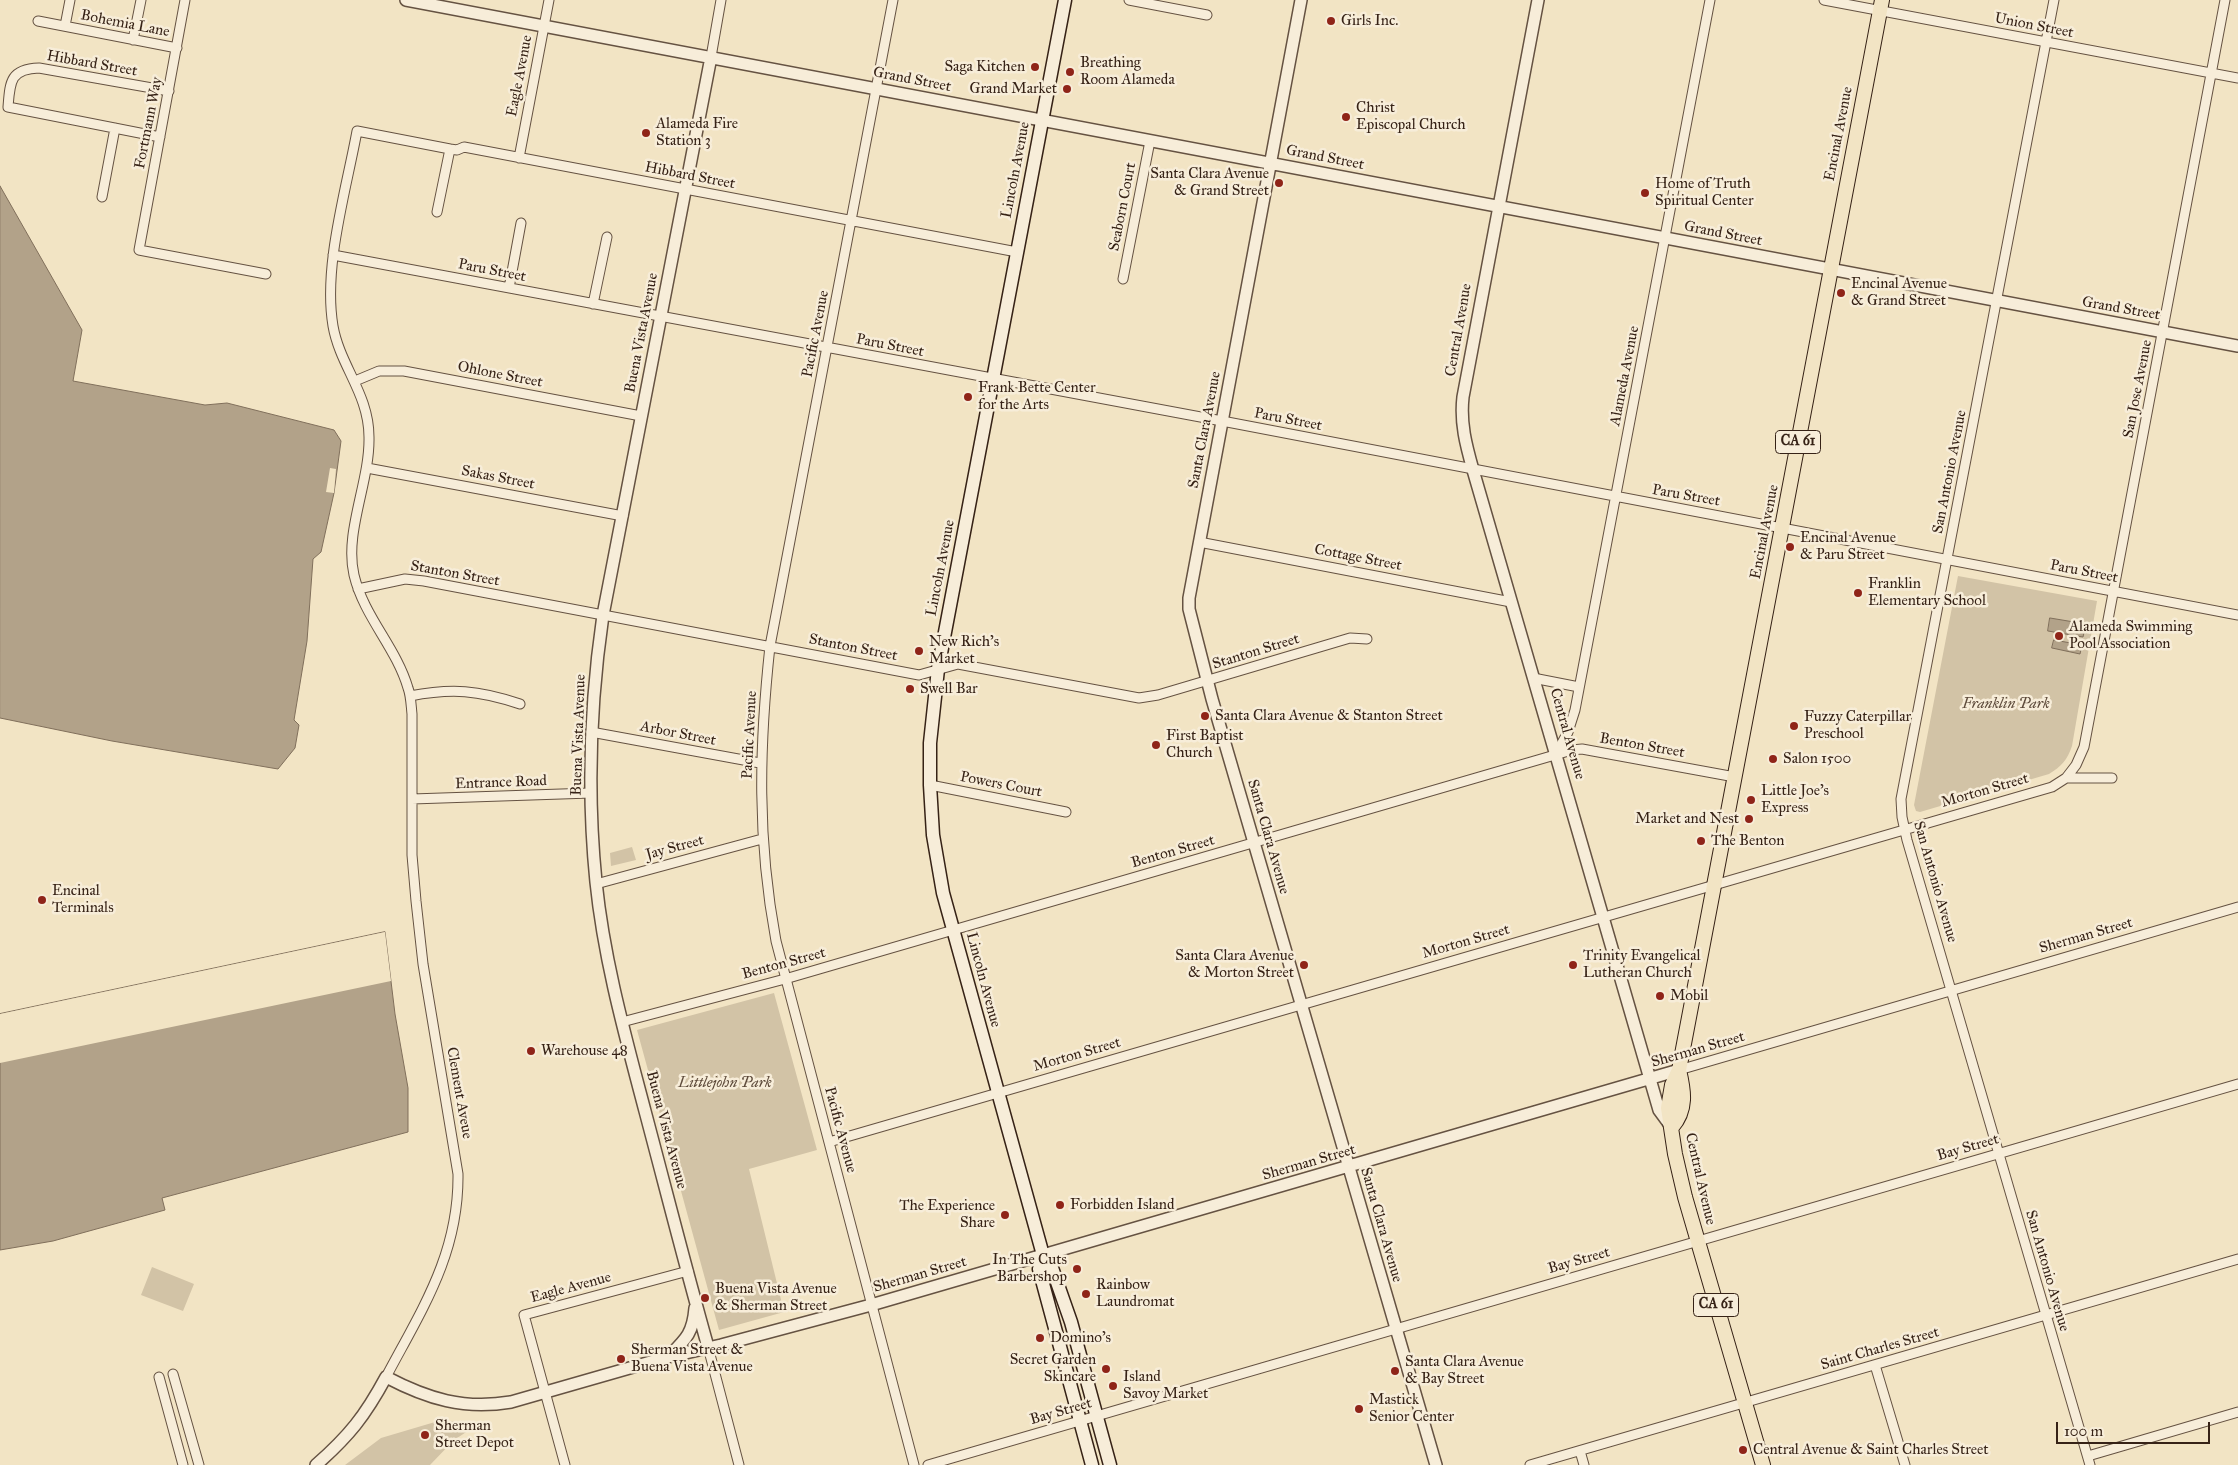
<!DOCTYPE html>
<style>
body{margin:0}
#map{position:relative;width:2238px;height:1465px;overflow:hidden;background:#f2e4c4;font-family:"IM FELL Great Primer",serif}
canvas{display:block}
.scale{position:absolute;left:2056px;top:1422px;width:154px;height:22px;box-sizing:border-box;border:2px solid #362216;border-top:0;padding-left:6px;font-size:15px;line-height:18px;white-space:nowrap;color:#362216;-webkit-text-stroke:4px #f7edd9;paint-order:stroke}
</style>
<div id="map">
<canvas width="2238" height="1465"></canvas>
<div class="scale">100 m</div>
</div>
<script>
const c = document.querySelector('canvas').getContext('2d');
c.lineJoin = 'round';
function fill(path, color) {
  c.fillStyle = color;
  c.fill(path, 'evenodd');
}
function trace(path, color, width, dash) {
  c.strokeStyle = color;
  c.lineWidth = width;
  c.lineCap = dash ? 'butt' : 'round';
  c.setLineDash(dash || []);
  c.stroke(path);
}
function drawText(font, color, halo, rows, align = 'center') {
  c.font = font + ' "IM FELL Great Primer",serif';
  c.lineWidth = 5;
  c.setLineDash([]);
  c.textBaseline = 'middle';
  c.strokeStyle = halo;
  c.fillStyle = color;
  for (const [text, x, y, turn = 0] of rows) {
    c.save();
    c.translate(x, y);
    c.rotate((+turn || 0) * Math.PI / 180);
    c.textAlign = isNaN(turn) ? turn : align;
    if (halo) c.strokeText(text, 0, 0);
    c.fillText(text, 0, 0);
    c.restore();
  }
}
fill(new Path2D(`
 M 1958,576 L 2097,601 L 2072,746 C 2067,760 2062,766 2049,774 L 1920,812 L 1916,811 L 1914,805 Z
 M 632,847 L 636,860 L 611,866 L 610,853 Z
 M 774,993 L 817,1150 L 749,1169 L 784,1312 L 719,1330 L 637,1030 Z
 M 152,1267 L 194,1284 L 183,1311 L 141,1295 Z
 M 450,1421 L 477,1425 L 454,1440 L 430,1465 L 345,1465 L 381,1438 L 435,1422 Z`), '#d2c3a6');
const water = new Path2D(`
 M 0,186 L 82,330 L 73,381 L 205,405 L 227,403 L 334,430 L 341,441 L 334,493 L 321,552 L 313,559 L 307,641 L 294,720 L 299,725 L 295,748 L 278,769 L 112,741 L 0,718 Z
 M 2050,618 L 2086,624 L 2083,637 L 2048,631 Z
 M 2054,640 L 2082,645 L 2080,654 L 2052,648 Z
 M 385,932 L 395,1014 L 408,1088 L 408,1132 L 162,1198 L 165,1210 L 53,1241 L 0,1250 L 0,1014 Z`);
fill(water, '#b2a289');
trace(water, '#806f5b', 1);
fill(new Path2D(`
 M 330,468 L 336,469 L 334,493 L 326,492 Z
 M 385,932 L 391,981 L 0,1063 L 0,1014 Z`), '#f2e4c4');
const minor = new Path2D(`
 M 185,0 L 139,250 L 266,274
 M 893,0 L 770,646 C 759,748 757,839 776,941 L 914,1465
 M 1129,0 L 1207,15
 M 1824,0 L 2238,78
 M 2054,0 L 1901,799 L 1902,817 L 1907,840 L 2090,1465
 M 38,21 L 177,48
 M 65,26 L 70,0
 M 133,40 L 141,0
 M 711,57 L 721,0
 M 160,137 L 8,107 C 10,82 10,69 39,68 L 169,91
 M 519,158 L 549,0
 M 102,197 L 115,128
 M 437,212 L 450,149
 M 333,255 L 1222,421 L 2238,615
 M 1123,279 L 1150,141
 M 509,288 L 521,223
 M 593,304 L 607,237
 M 355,381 L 379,371 L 404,371 L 641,416
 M 367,468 L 623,516
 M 1199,542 L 1511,602
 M 358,589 L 405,579 L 424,581 L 919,675 L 958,664 L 1139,698 L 1158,695 L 1350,638 L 1367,639
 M 1533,678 L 1579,687
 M 410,696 C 452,688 478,690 520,704
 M 591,732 L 760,763
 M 1556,754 L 1568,732 L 1575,710 L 1710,0
 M 2066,778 L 2076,765 L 2084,747 L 2225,0
 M 930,785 L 1066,812
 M 412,799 L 591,793
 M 596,884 L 762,839
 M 622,1022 L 785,979 L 1572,750 L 1582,749 L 1735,777
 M 1679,1070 L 2238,907
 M 829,1142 L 2052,787 L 2066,778 L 2112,778
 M 708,1347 L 739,1465
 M 1875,1365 L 1905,1465
 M 173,1374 L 199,1465
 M 159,1377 L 183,1465
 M 386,1377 C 422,1309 459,1254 458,1174 L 423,964 L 416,901 L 412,855 L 412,714 C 411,705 411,696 408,688 C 396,647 364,617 354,575 C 344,532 370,482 369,437 C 369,394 340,366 333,326 C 323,267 346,191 357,131 L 450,149 L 457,150 L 464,147 L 1017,252
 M 1580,1451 L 1584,1465
 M 2088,1456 L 2238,1412
 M 565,1465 L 524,1315 L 688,1271
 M 928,1465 L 2238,1084
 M 1530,1465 L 2238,1259`);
const tertiary = new Path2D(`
 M 406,0 L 2238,346
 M 1301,0 L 1189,598 L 1189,609 L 1212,699 L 1436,1465
 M 1538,0 L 1463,397 C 1460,423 1466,445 1473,470 L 1659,1110 L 1670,1125
 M 708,1347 C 686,1269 666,1190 645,1111 C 625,1035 604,960 596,882 C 587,793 590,704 603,615 L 711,57
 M 669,1356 C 686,1339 693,1333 695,1308
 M 316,1465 C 349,1436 365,1416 386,1377 C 428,1399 464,1410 511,1402 L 668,1357 L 721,1345 L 871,1305 L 1679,1070`);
const secondary = new Path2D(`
 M 1065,0 L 938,669 L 930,743 L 930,785 L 933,835 L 943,893 L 1043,1255 L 1051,1265 L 1071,1322 L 1110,1465
 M 1043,1255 L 1039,1269 L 1092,1465`);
const primary = new Path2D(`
 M 1672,1127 C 1687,1110 1684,1091 1679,1070
 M 1763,1465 L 1685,1197 L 1675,1154 L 1668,1108 L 1672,1085 L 1679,1070 L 1882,0`);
trace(minor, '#655242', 11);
trace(tertiary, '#655242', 14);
trace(secondary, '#362216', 15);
trace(primary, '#362216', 16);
trace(minor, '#f7edd9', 9);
trace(tertiary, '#f7edd9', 11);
trace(secondary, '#f7edd9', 12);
trace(primary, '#f2e4c4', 14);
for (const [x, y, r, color] of [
 [1331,21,5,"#8f2418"],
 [1035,67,5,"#8f2418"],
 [1070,72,5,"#8f2418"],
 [1067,89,5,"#8f2418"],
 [1346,117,5,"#8f2418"],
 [646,133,5,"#8f2418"],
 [1279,183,5,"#8f2418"],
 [1645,193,5,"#8f2418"],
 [1841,293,5,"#8f2418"],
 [968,397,5,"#8f2418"],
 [1790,547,5,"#8f2418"],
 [1858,593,5,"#8f2418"],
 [2059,636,5,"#8f2418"],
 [919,651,5,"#8f2418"],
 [910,689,5,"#8f2418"],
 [1205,716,5,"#8f2418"],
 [1794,726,5,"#8f2418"],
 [1156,745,5,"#8f2418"],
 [1773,759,5,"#8f2418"],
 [1751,800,5,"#8f2418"],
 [1749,819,5,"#8f2418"],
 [1701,841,5,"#8f2418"],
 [42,900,5,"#8f2418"],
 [1304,965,5,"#8f2418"],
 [1573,965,5,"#8f2418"],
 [1660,996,5,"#8f2418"],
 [531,1051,5,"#8f2418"],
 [1060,1205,5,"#8f2418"],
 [1005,1215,5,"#8f2418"],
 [1077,1269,5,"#8f2418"],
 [1086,1294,5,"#8f2418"],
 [705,1298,5,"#8f2418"],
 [1040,1338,5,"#8f2418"],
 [621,1359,5,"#8f2418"],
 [1106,1369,5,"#8f2418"],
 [1395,1371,5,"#8f2418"],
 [1113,1386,5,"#8f2418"],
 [1359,1409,5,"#8f2418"],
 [425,1435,5,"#8f2418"],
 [1743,1450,5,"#8f2418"]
]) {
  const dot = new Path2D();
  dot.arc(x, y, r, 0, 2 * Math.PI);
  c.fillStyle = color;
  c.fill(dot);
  trace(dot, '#f7edd9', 2);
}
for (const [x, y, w] of [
 [1798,442,45],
 [1716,1305,45]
]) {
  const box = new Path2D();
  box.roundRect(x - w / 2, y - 11.5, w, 23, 4);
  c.fillStyle = '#f7edd9';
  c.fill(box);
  trace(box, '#362216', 1);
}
drawText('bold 14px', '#362216', null, [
 ["CA 61",1798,442],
 ["CA 61",1716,1305]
]);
drawText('15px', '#362216', '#f7edd9', [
 ["Girls Inc.",1341,21],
 ["Breathing",1080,63],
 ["Room Alameda",1080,80],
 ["Saga Kitchen",1025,67,"right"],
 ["Grand Market",1057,89,"right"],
 ["Christ",1356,108],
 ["Episcopal Church",1356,125],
 ["Alameda Fire",656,124],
 ["Station 3",656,141],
 ["Santa Clara Avenue",1269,174,"right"],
 ["& Grand Street",1269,191,"right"],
 ["Home of Truth",1655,184],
 ["Spiritual Center",1655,201],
 ["Encinal Avenue",1851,284],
 ["& Grand Street",1851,301],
 ["Frank Bette Center",978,388],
 ["for the Arts",978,405],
 ["Encinal Avenue",1800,538],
 ["& Paru Street",1800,555],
 ["Franklin",1868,584],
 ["Elementary School",1868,601],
 ["Alameda Swimming",2069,627],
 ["Pool Association",2069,644],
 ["New Rich's",929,642],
 ["Market",929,659],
 ["Swell Bar",920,689],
 ["Santa Clara Avenue & Stanton Street",1215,716],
 ["Fuzzy Caterpillar",1804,717],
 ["Preschool",1804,734],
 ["First Baptist",1166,736],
 ["Church",1166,753],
 ["Salon 1500",1783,759],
 ["Little Joe's",1761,791],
 ["Express",1761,808],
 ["Market and Nest",1739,819,"right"],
 ["The Benton",1711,841],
 ["Encinal",52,891],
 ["Terminals",52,908],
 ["Santa Clara Avenue",1294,956,"right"],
 ["& Morton Street",1294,973,"right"],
 ["Trinity Evangelical",1583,956],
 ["Lutheran Church",1583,973],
 ["Mobil",1670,996],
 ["Warehouse 48",541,1051],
 ["Forbidden Island",1070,1205],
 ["The Experience",995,1206,"right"],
 ["Share",995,1223,"right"],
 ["In The Cuts",1067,1260,"right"],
 ["Barbershop",1067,1277,"right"],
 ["Rainbow",1096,1285],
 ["Laundromat",1096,1302],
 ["Buena Vista Avenue",715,1289],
 ["& Sherman Street",715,1306],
 ["Domino's",1050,1338],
 ["Sherman Street &",631,1350],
 ["Buena Vista Avenue",631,1367],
 ["Secret Garden",1096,1360,"right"],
 ["Skincare",1096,1377,"right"],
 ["Santa Clara Avenue",1405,1362],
 ["& Bay Street",1405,1379],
 ["Island",1123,1377],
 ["Savoy Market",1123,1394],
 ["Mastick",1369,1400],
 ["Senior Center",1369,1417],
 ["Sherman",435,1426],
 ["Street Depot",435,1443],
 ["Central Avenue & Saint Charles Street",1753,1450]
], 'left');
drawText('15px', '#362216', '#f7edd9', [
 ["Bohemia Lane",125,24,11],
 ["Union Street",2034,26,11],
 ["Hibbard Street",92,64,10],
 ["Eagle Avenue",520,76,-79],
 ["Grand Street",912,80,11],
 ["Fortmann Way",149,123,-79],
 ["Encinal Avenue",1839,134,-79],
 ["Grand Street",1325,158,11],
 ["Lincoln Avenue",1016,170,-79],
 ["Hibbard Street",690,176,11],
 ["Seaborn Court",1123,207,-79],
 ["Grand Street",1723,234,11],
 ["Paru Street",492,271,11],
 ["Grand Street",2121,309,10],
 ["Central Avenue",1459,330,-80],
 ["Buena Vista Avenue",642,333,-79],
 ["Pacific Avenue",816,334,-79],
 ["Paru Street",890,346,11],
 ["Ohlone Street",500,375,11],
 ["Alameda Avenue",1625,376,-79],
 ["San Jose Avenue",2138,389,-79],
 ["Paru Street",1288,420,11],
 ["Santa Clara Avenue",1205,430,-79],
 ["San Antonio Avenue",1950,472,-79],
 ["Sakas Street",498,478,11],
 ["Paru Street",1686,496,10],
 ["Encinal Avenue",1765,532,-79],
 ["Cottage Street",1358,558,11],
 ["Lincoln Avenue",941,568,-79],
 ["Paru Street",2084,572,11],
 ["Stanton Street",455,574,10],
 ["Stanton Street",853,648,11],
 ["Stanton Street",1256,652,-17],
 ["Arbor Street",678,734,11],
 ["Central Avenue",1567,734,74],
 ["Buena Vista Avenue",579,735,-88],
 ["Pacific Avenue",750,735,-87],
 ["Benton Street",1642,746,10],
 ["Entrance Road",501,783,-2],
 ["Powers Court",1001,785,11],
 ["Morton Street",1985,791,-16],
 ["Santa Clara Avenue",1268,837,74],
 ["Jay Street",675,848,-15],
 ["Benton Street",1173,852,-16],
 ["San Antonio Avenue",1935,882,74],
 ["Sherman Street",2086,936,-16],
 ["Morton Street",1466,942,-16],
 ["Benton Street",784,964,-15],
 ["Lincoln Avenue",983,980,75],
 ["Sherman Street",1698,1050,-16],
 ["Morton Street",1077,1055,-16],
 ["Clement Aveue",459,1093,80],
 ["Buena Vista Avenue",666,1130,75],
 ["Pacific Avenue",840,1130,75],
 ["Bay Street",1968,1148,-16],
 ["Sherman Street",1309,1163,-16],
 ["Central Avenue",1700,1179,77],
 ["Santa Clara Avenue",1381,1225,74],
 ["Bay Street",1579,1261,-16],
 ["San Antonio Avenue",2047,1271,74],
 ["Sherman Street",920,1275,-16],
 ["Eagle Avenue",571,1288,-15],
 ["Saint Charles Street",1880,1349,-16],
 ["Bay Street",1061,1412,-16]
]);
drawText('italic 15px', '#5d4a3a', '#f7edd9', [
 ["Franklin Park",2006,704],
 ["Littlejohn Park",725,1083]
]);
</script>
